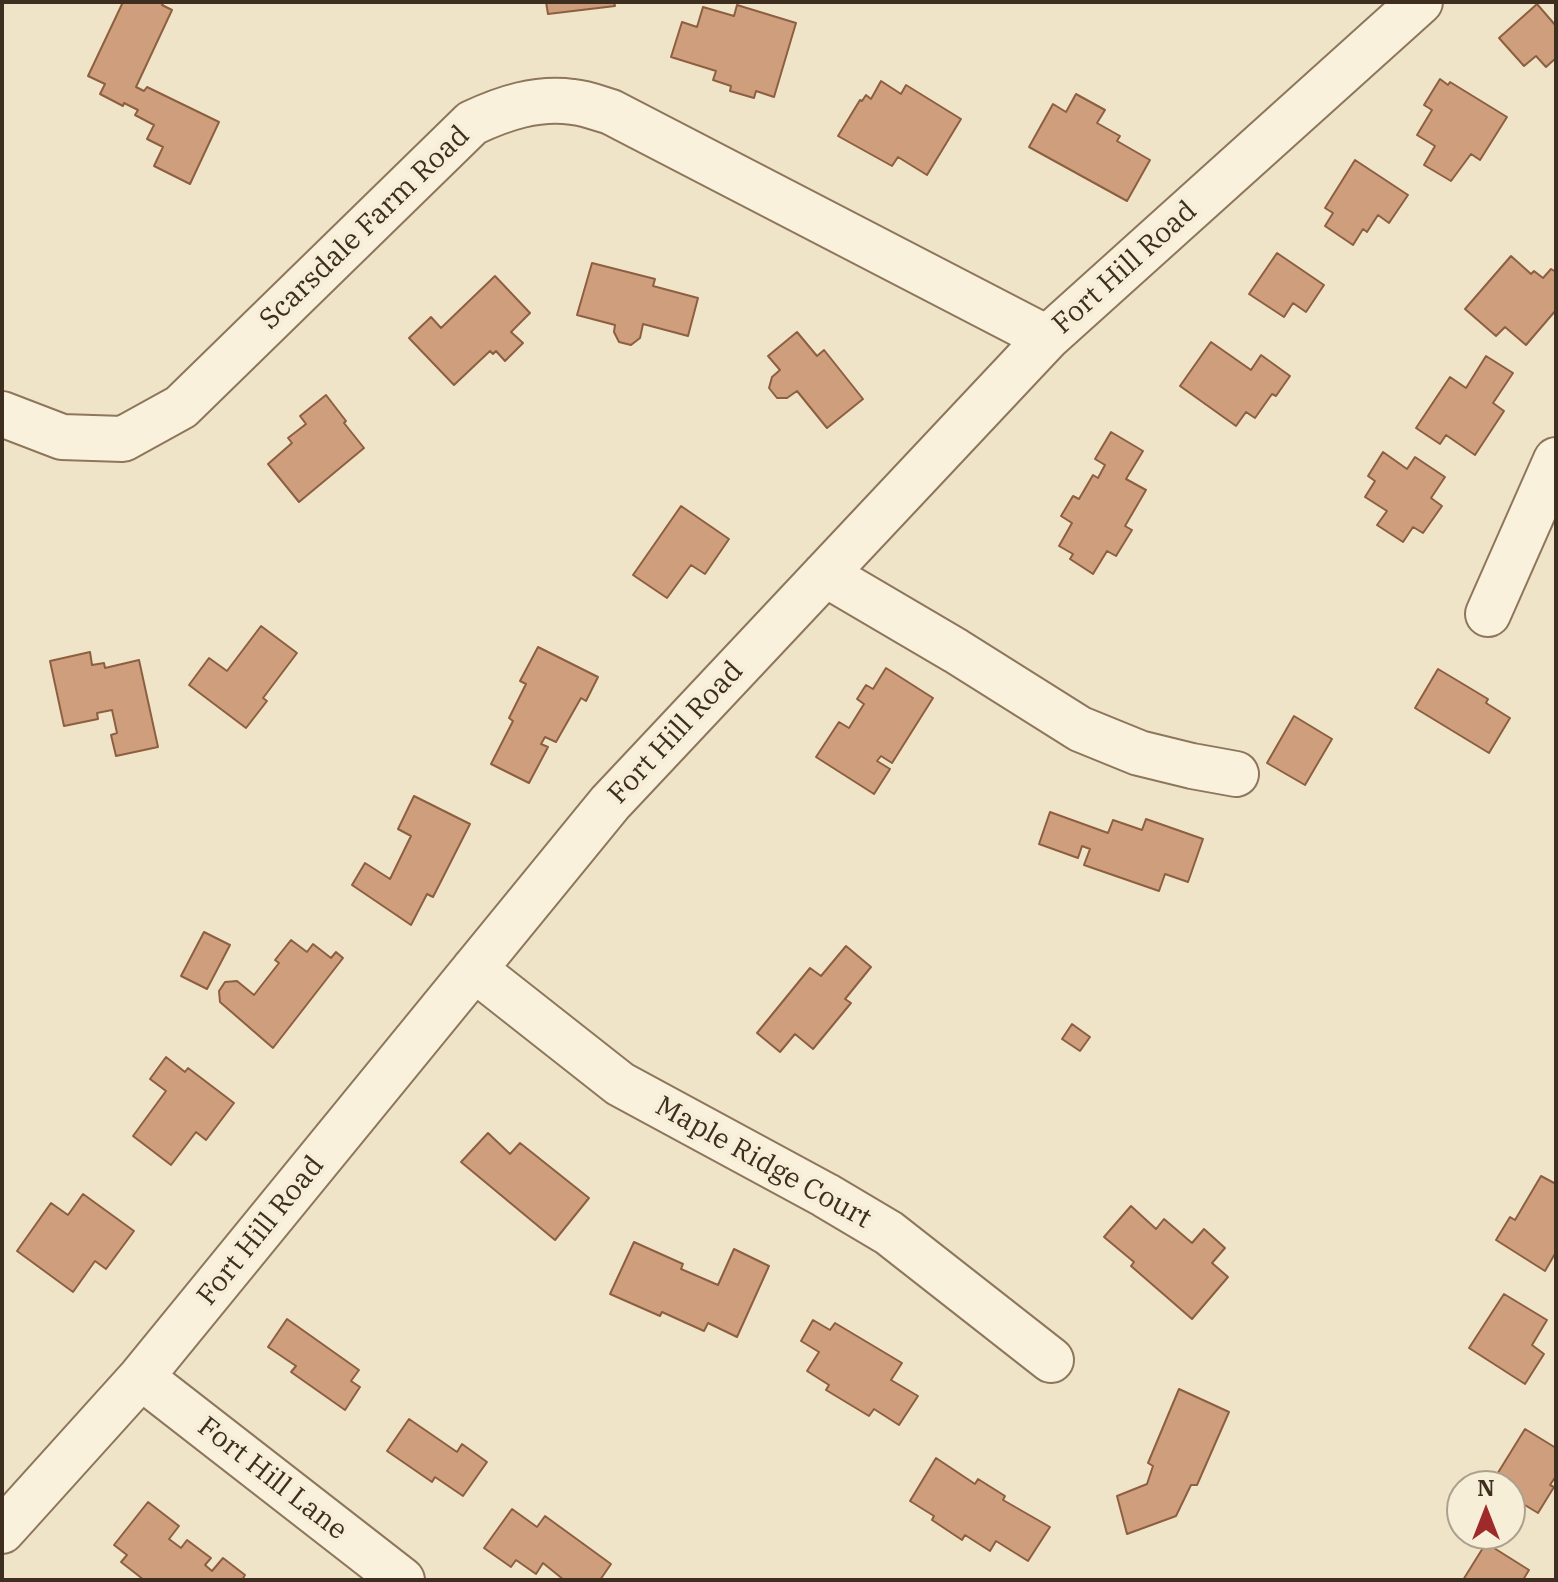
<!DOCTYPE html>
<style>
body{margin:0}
#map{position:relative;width:1558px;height:1582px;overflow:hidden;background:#f0e4c8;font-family:"IBM Plex Serif",serif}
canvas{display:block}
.frame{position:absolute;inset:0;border:4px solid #3d2e20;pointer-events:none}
.north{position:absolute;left:1446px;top:1470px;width:80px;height:80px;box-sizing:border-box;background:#f7eed8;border:2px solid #ada18e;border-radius:50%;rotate:0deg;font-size:22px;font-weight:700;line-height:32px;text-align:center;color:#3d2e20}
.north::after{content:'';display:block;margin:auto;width:28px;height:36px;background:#9e2a2b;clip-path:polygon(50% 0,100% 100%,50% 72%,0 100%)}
</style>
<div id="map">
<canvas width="1558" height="1582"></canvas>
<div class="frame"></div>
<div class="north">N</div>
</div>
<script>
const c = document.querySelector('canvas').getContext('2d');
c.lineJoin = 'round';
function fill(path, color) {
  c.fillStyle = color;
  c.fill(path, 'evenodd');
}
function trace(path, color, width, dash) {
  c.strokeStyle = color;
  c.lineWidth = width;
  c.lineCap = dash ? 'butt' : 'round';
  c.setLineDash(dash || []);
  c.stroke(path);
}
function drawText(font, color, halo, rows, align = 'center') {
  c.font = font + ' "IBM Plex Serif",serif';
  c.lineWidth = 8;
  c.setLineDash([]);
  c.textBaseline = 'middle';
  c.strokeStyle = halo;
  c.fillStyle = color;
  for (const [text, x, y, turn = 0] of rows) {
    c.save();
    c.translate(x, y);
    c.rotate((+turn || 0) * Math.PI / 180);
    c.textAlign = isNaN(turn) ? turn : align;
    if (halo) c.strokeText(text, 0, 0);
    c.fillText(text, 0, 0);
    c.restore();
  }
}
const building = new Path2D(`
 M 123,2 L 164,2 L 162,5 L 172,10 L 136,87 L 144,91 L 147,87 L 219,122 L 190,184 L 154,166 L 163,147 L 147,139 L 154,125 L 135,115 L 138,110 L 124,103 L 123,106 L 100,94 L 105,84 L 88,76 Z
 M 546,2 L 614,2 L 615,6 L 548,14 Z
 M 1537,4 L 1556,26 L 1556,58 L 1546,67 L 1536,56 L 1524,66 L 1499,38 Z
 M 737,5 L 796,23 L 774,97 L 756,91 L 754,98 L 730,91 L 731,86 L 713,80 L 716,71 L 671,57 L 682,22 L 697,27 L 703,7 L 734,16 Z
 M 1440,79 L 1448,85 L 1450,82 L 1507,117 L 1480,160 L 1471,154 L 1451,181 L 1424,165 L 1435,146 L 1417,135 L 1432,110 L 1424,105 Z
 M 881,81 L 901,94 L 906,85 L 961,119 L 927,175 L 898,157 L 892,166 L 838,136 L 860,100 L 862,101 L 866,95 L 871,99 Z
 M 1076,94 L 1105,110 L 1097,123 L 1120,136 L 1117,141 L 1150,160 L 1127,201 L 1029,147 L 1053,104 L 1066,112 Z
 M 1355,160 L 1408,195 L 1389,223 L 1378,215 L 1367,232 L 1363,229 L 1353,245 L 1325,226 L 1333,213 L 1325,208 Z
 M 1277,253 L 1324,285 L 1306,312 L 1293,303 L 1284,317 L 1249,294 Z
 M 1511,256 L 1531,274 L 1534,271 L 1543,278 L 1551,269 L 1556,272 L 1556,310 L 1526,345 L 1505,327 L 1496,336 L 1465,309 Z
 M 592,263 L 655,279 L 653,286 L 698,298 L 688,336 L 643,324 L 640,338 L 631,345 L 619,342 L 614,332 L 615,325 L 577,315 Z
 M 495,276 L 530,313 L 511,332 L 523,343 L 505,361 L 496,351 L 493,354 L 490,351 L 454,385 L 409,338 L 431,317 L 441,328 Z
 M 797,332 L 817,356 L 824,350 L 863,399 L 827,428 L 797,391 L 787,398 L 777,398 L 769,388 L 772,377 L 780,370 L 768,356 Z
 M 1211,342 L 1251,370 L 1261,355 L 1290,376 L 1276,396 L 1272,394 L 1255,418 L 1246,412 L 1236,426 L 1180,386 Z
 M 1486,356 L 1513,373 L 1493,403 L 1504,411 L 1475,455 L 1446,435 L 1440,444 L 1416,428 L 1450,377 L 1466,388 Z
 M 326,395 L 346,421 L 344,423 L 364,448 L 299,502 L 268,464 L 292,443 L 288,438 L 306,424 L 300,416 Z
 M 1111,432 L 1143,451 L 1126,479 L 1146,490 L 1125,526 L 1132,530 L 1116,556 L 1107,551 L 1093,574 L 1070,559 L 1073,554 L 1059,546 L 1072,523 L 1061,516 L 1073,496 L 1079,499 L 1093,475 L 1098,478 L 1105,465 L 1095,459 Z
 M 1383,452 L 1407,469 L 1415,457 L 1445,477 L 1431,498 L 1442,506 L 1423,533 L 1413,527 L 1403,542 L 1377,525 L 1387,511 L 1365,497 L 1375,481 L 1368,476 Z
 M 681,506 L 729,539 L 705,574 L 691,565 L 667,598 L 633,575 Z
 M 261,626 L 297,653 L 263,698 L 267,701 L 246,728 L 189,685 L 209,658 L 227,671 Z
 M 538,647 L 598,677 L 586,701 L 581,698 L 556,742 L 545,737 L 541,744 L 548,747 L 529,783 L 491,764 L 513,721 L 509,718 L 526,684 L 520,681 Z
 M 90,652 L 92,665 L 104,663 L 105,668 L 139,660 L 158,747 L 116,756 L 111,735 L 117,733 L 112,710 L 97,713 L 98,719 L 64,726 L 50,661 Z
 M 886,668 L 933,698 L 892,763 L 881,756 L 877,761 L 890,769 L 874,794 L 816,757 L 839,722 L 849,728 L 864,704 L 857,699 L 866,685 L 873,689 Z
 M 1438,669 L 1488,699 L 1486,703 L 1510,718 L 1489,753 L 1415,708 Z
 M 1294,716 L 1332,739 L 1305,785 L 1267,763 Z
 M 414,796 L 470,824 L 433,897 L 427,894 L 411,925 L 352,885 L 365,863 L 390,879 L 411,836 L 398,829 Z
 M 1050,812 L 1108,833 L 1113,820 L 1142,830 L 1146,819 L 1203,839 L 1188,882 L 1165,874 L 1159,891 L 1084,865 L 1090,849 L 1082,846 L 1078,858 L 1039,844 Z
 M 204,932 L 230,945 L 207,989 L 181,976 Z
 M 291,940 L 307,952 L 313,944 L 331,958 L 336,952 L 343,958 L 273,1048 L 220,1002 L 219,991 L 225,982 L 237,981 L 254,995 L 279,963 L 275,960 Z
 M 846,946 L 871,967 L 845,999 L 851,1003 L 813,1049 L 795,1034 L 780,1052 L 757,1033 L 810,968 L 821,976 Z
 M 1072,1024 L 1090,1037 L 1080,1051 L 1062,1039 Z
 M 166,1057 L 185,1072 L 188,1068 L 234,1103 L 206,1140 L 196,1132 L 171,1165 L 133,1136 L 166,1091 L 150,1079 Z
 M 488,1133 L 510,1154 L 520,1143 L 589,1198 L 555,1240 L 461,1162 Z
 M 1541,1176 L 1556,1184 L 1556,1252 L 1545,1271 L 1496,1240 L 1510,1217 L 1515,1220 Z
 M 83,1194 L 134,1231 L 106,1269 L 95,1261 L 73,1292 L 17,1251 L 51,1203 L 68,1215 Z
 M 1131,1206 L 1156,1229 L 1164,1219 L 1192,1243 L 1204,1229 L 1225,1248 L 1212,1263 L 1228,1277 L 1192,1319 L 1131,1266 L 1134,1262 L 1104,1237 Z
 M 634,1242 L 683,1264 L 681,1269 L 718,1285 L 734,1249 L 769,1266 L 737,1337 L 708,1323 L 704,1331 L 662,1312 L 660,1316 L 610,1294 Z
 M 1504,1294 L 1547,1320 L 1532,1345 L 1544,1354 L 1525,1384 L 1469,1348 Z
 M 287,1319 L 359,1370 L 351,1381 L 360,1387 L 345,1410 L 291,1372 L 296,1366 L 268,1347 Z
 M 813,1320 L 830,1330 L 835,1323 L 902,1363 L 891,1380 L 918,1396 L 899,1425 L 874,1409 L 869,1416 L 826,1390 L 829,1385 L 807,1371 L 819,1352 L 801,1341 Z
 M 1179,1389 L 1229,1412 L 1197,1485 L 1191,1485 L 1176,1516 L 1127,1534 L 1117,1496 L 1147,1484 L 1153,1466 L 1148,1463 Z
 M 409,1419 L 457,1452 L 462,1444 L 487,1462 L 463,1496 L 435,1477 L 432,1482 L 387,1451 Z
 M 1525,1429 L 1556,1448 L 1556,1476 L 1550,1485 L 1554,1487 L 1538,1513 L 1510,1496 L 1510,1486 L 1494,1486 L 1491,1484 Z
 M 936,1458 L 975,1484 L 978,1479 L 1005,1496 L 1003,1500 L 1050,1527 L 1028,1561 L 996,1541 L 990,1551 L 965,1535 L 962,1540 L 932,1520 L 934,1516 L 910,1501 Z
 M 148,1502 L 179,1526 L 169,1539 L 181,1548 L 187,1540 L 211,1558 L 205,1565 L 212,1571 L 223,1558 L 245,1575 L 242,1580 L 144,1580 L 121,1562 L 127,1555 L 114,1545 Z
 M 512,1509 L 537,1527 L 545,1516 L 611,1564 L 600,1580 L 564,1580 L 543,1563 L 536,1574 L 516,1560 L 511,1567 L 484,1548 Z
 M 1486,1543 L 1529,1570 L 1523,1580 L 1463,1580 Z`);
fill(building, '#cf9f7d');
trace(building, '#8d5f41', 2);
const minor = new Path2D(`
 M 2,414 L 62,437 L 123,439 L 181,407 L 472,123 C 504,108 537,97 573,102 C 585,103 598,108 611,112 L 1047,338
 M 825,574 L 956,651 L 1080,729 L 1139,753 L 1192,766 L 1236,774
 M 1488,614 L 1556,460
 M 474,969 L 620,1084 L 825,1195 L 889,1233 L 1051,1360
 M 141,1377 L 402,1580
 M 2,1531 L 141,1377 L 610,803 L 1047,338 L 1420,2`);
trace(minor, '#8d765c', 48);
trace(minor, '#faf1dc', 44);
drawText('28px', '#3d2e20', '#f7eed8', [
 ["Scarsdale Farm Road",365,228,-44],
 ["Fort Hill Road",1125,268,-42],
 ["Fort Hill Road",676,733,-47],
 ["Maple Ridge Court",763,1163,29],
 ["Fort Hill Road",261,1231,-51],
 ["Fort Hill Lane",272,1479,38]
]);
</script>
